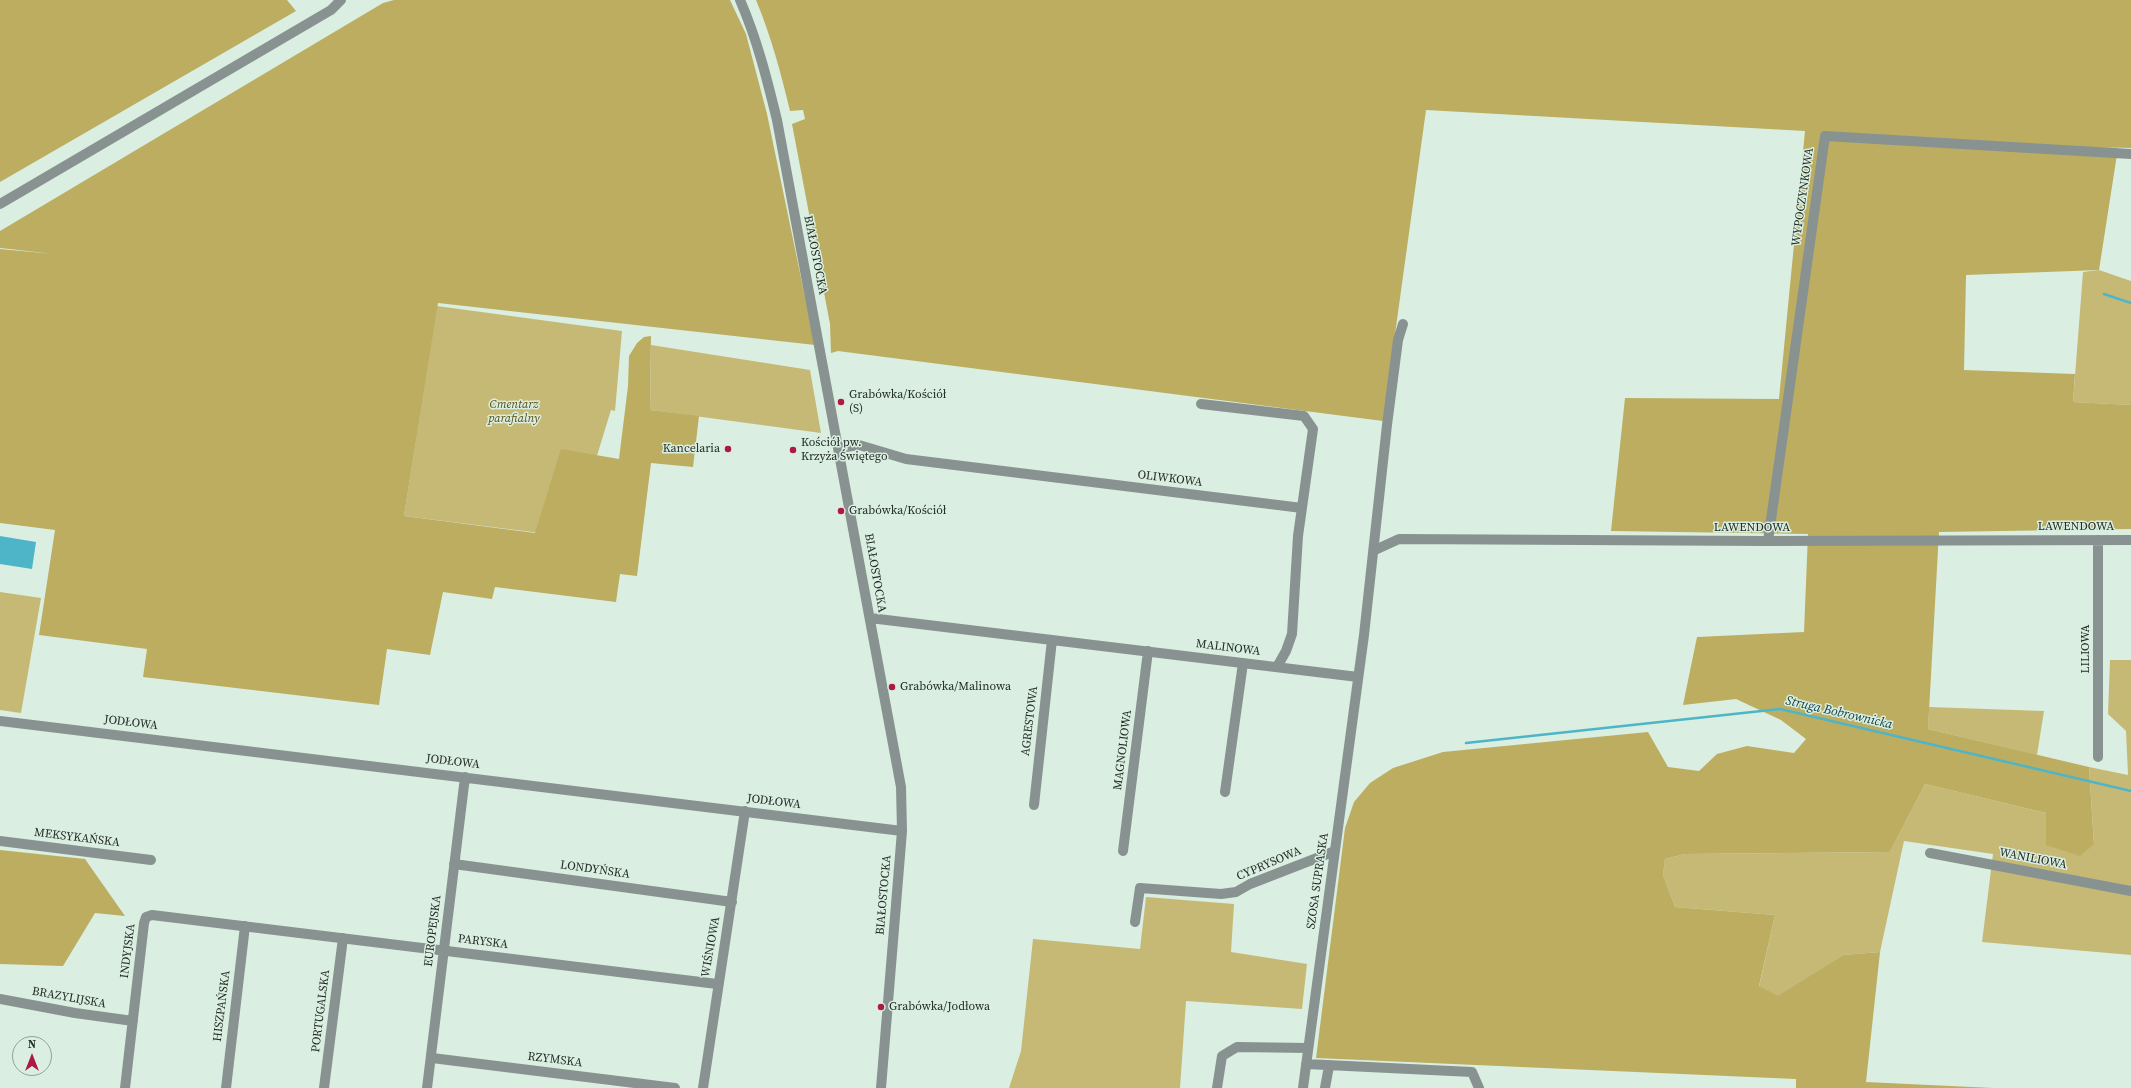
<!DOCTYPE html>
<meta charset="utf-8">
<style>
body{margin:0}
#map{position:relative;width:2131px;height:1088px;overflow:hidden;background:#daefe1;font-family:"Source Serif 4",serif}
canvas{display:block}
.north{position:absolute;left:12px;top:1036px;width:40px;height:40px;box-sizing:border-box;background:#daefe1;border:1px solid #91a197;border-radius:50%;rotate:0deg;font-size:11px;font-weight:700;line-height:16px;text-align:center;color:#242c27}
.north::after{content:'';display:block;margin:auto;width:14px;height:18px;background:#ad1942;clip-path:polygon(50% 0,100% 100%,50% 72%,0 100%)}
</style>
<div id="map">
<canvas width="2131" height="1088"></canvas>
<div class="north">N</div>
</div>
<script>
const c = document.querySelector('canvas').getContext('2d');
c.lineJoin = 'round';
function fill(path, color) {
  c.fillStyle = color;
  c.fill(path, 'evenodd');
}
function trace(path, color, width, dash) {
  c.strokeStyle = color;
  c.lineWidth = width;
  c.lineCap = dash ? 'butt' : 'round';
  c.setLineDash(dash || []);
  c.stroke(path);
}
function drawText(font, color, halo, rows, align = 'center') {
  c.font = font + ' "Source Serif 4",serif';
  c.lineWidth = 3;
  c.setLineDash([]);
  c.textBaseline = 'middle';
  c.strokeStyle = halo;
  c.fillStyle = color;
  for (const [text, x, y, turn = 0] of rows) {
    c.save();
    c.translate(x, y);
    c.rotate((+turn || 0) * Math.PI / 180);
    c.textAlign = isNaN(turn) ? turn : align;
    if (halo) c.strokeText(text, 0, 0);
    c.fillText(text, 0, 0);
    c.restore();
  }
}
fill(new Path2D(`
 M 2099,270 L 2131,281 L 2131,405 L 2073,402 L 2083,272 Z
 M 437,306 L 622,331 L 615,411 L 611,410 L 572,537 L 404,516 Z
 M 651,345 L 810,370 L 821,433 L 650,410 Z
 M 0,592 L 41,598 L 21,713 L 0,710 Z
 M 2110,660 L 2131,660 L 2131,955 L 1982,942 L 1993,854 L 1904,841 L 1880,952 L 1843,955 L 1778,997 L 1759,987 L 1775,915 L 1675,907 L 1663,875 L 1665,859 L 1685,854 L 1890,852 L 1925,784 L 2046,813 L 2094,844 L 2089,767 L 2128,775 L 2126,731 L 2108,714 Z
 M 1929,707 L 2044,711 L 2037,755 L 1928,729 Z
 M 1146,897 L 1234,904 L 1231,952 L 1307,964 L 1302,1009 L 1186,1001 L 1180,1088 L 1009,1088 L 1021,1051 L 1033,939 L 1140,949 Z`), '#c6b976');
fill(new Path2D(`
 M 0,0 L 287,0 L 296,11 L 0,182 Z
 M 394,0 L 730,0 L 746,34 L 767,114 L 815,345 L 438,303 L 404,516 L 535,533 L 561,449 L 619,459 L 628,386 L 629,356 L 637,343 L 644,337 L 651,336 L 650,410 L 699,416 L 693,467 L 651,463 L 637,576 L 620,574 L 616,602 L 495,587 L 492,599 L 443,592 L 430,655 L 387,649 L 379,705 L 143,677 L 147,649 L 39,635 L 55,530 L 0,523 L 0,249 L 54,254 L 0,248 L 0,231 L 383,3 Z
 M 756,0 L 2131,0 L 2131,148 L 2094,147 L 2118,148 L 2099,270 L 1966,275 L 1964,370 L 2075,374 L 2073,402 L 2131,405 L 2131,529 L 1939,532 L 1928,729 L 2089,767 L 2094,844 L 2080,856 L 2046,845 L 2046,813 L 1925,784 L 1890,852 L 1685,854 L 1665,859 L 1663,875 L 1675,907 L 1775,915 L 1759,986 L 1778,996 L 1843,955 L 1880,952 L 1866,1082 L 1993,1088 L 1796,1088 L 1796,1079 L 1316,1058 L 1345,828 L 1354,802 L 1370,783 L 1393,768 L 1443,752 L 1648,732 L 1668,767 L 1699,771 L 1717,754 L 1747,746 L 1794,753 L 1806,739 L 1781,720 L 1736,699 L 1683,705 L 1697,637 L 1804,632 L 1808,534 L 1611,531 L 1625,398 L 1779,399 L 1805,131 L 1426,110 L 1383,421 L 838,351 L 831,353 L 830,324 L 792,124 L 805,119 L 803,110 L 790,111 C 781,73 771,36 756,0 Z
 M 0,850 L 85,859 L 125,916 L 95,913 L 63,966 L 0,964 Z`), '#bcad61');
fill(new Path2D(`
 M 0,536 L 36,542 L 32,569 L 0,564 Z`), '#4eb5c9');
trace(new Path2D(`
 M 2104,294 L 2131,303
 M 1466,743 L 1780,709 L 2131,791`), '#4eb5c9', 2.5);
trace(new Path2D(`
 M 740,0 C 757,39 767,79 777,120 L 901,787 L 902,831 L 881,1088
 M 0,204 L 331,10 L 341,0
 M 1201,404 L 1304,416 L 1313,429 L 1298,536 L 1292,634 L 1286,651 L 1277,667
 M 839,448 L 859,445 L 906,459 L 1302,508
 M 1768,541 L 1825,136 L 2131,154
 M 1375,550 L 1399,539 L 1764,541 L 2131,540
 M 870,618 L 1358,677
 M 0,721 L 902,831
 M 2098,757 L 2098,540
 M 1225,792 L 1243,663
 M 1034,805 L 1052,640
 M 0,841 L 151,860
 M 1123,851 L 1148,651
 M 1930,853 L 2131,891
 M 454,864 L 732,902
 M 1135,922 L 1140,888 L 1221,894 L 1236,892 L 1250,884 L 1335,851
 M 0,999 L 75,1013 L 133,1021
 M 432,1058 L 675,1088
 M 1306,1064 L 1472,1072 L 1479,1088
 M 125,1088 L 144,923 L 146,917 L 152,915 L 717,984
 M 226,1088 L 245,926
 M 324,1088 L 343,938
 M 427,1088 L 465,777
 M 703,1088 L 745,811
 M 1217,1088 L 1222,1056 L 1237,1047 L 1308,1048
 M 1303,1088 L 1364,635 L 1387,425 L 1398,340 L 1403,324
 M 1325,1088 L 1329,1066`), '#889391', 10);
for (const [x, y, r, color] of [
 [841,402,4,"#ad1942"],
 [728,449,4,"#ad1942"],
 [793,450,4,"#ad1942"],
 [841,511,4,"#ad1942"],
 [892,687,4,"#ad1942"],
 [881,1007,4,"#ad1942"]
]) {
  const dot = new Path2D();
  dot.arc(x, y, r, 0, 2 * Math.PI);
  c.fillStyle = color;
  c.fill(dot);
  trace(dot, '#daefe1', 1.5);
}
drawText('12px', '#242c27', '#daefe1', [
 ["WYPOCZYNKOWA",1803,197,-82],
 ["BIAŁOSTOCKA",815,255,79],
 ["OLIWKOWA",1170,479,7],
 ["LAWENDOWA",2076,527],
 ["LAWENDOWA",1752,528],
 ["BIAŁOSTOCKA",875,573,80],
 ["MALINOWA",1228,648,7],
 ["LILIOWA",2086,649,-90],
 ["AGRESTOWA",1030,721,-83],
 ["JODŁOWA",131,723,7],
 ["MAGNOLIOWA",1123,750,-83],
 ["JODŁOWA",453,762,7],
 ["JODŁOWA",774,802,7],
 ["MEKSYKAŃSKA",77,838,7],
 ["WANILIOWA",2033,859,11],
 ["CYPRYSOWA",1269,864,-23],
 ["LONDYŃSKA",595,870,8],
 ["SZOSA SUPRASKA",1318,881,-82],
 ["BIAŁOSTOCKA",884,895,-85],
 ["EUROPEJSKA",433,931,-83],
 ["PARYSKA",483,942,7],
 ["WIŚNIOWA",711,947,-80],
 ["INDYJSKA",128,951,-83],
 ["BRAZYLIJSKA",69,998,10],
 ["HISZPAŃSKA",222,1006,-83],
 ["PORTUGALSKA",321,1011,-83],
 ["RZYMSKA",555,1060,7]
]);
drawText('12px', '#242c27', '#daefe1', [
 ["Grabówka/Kościół",849,395],
 ["(S)",849,409],
 ["Kościół pw.",801,443],
 ["Krzyża Świętego",801,457],
 ["Kancelaria",720,449,"right"],
 ["Grabówka/Kościół",849,511],
 ["Grabówka/Malinowa",900,687],
 ["Grabówka/Jodłowa",889,1007]
], 'left');
drawText('italic 12px', '#574c11', '#daefe1', [
 ["Cmentarz",514,405],
 ["parafialny",514,419]
]);
drawText('italic 13px', '#114049', '#daefe1', [
 ["Struga Bobrownicka",1839,713,13]
]);
</script>
